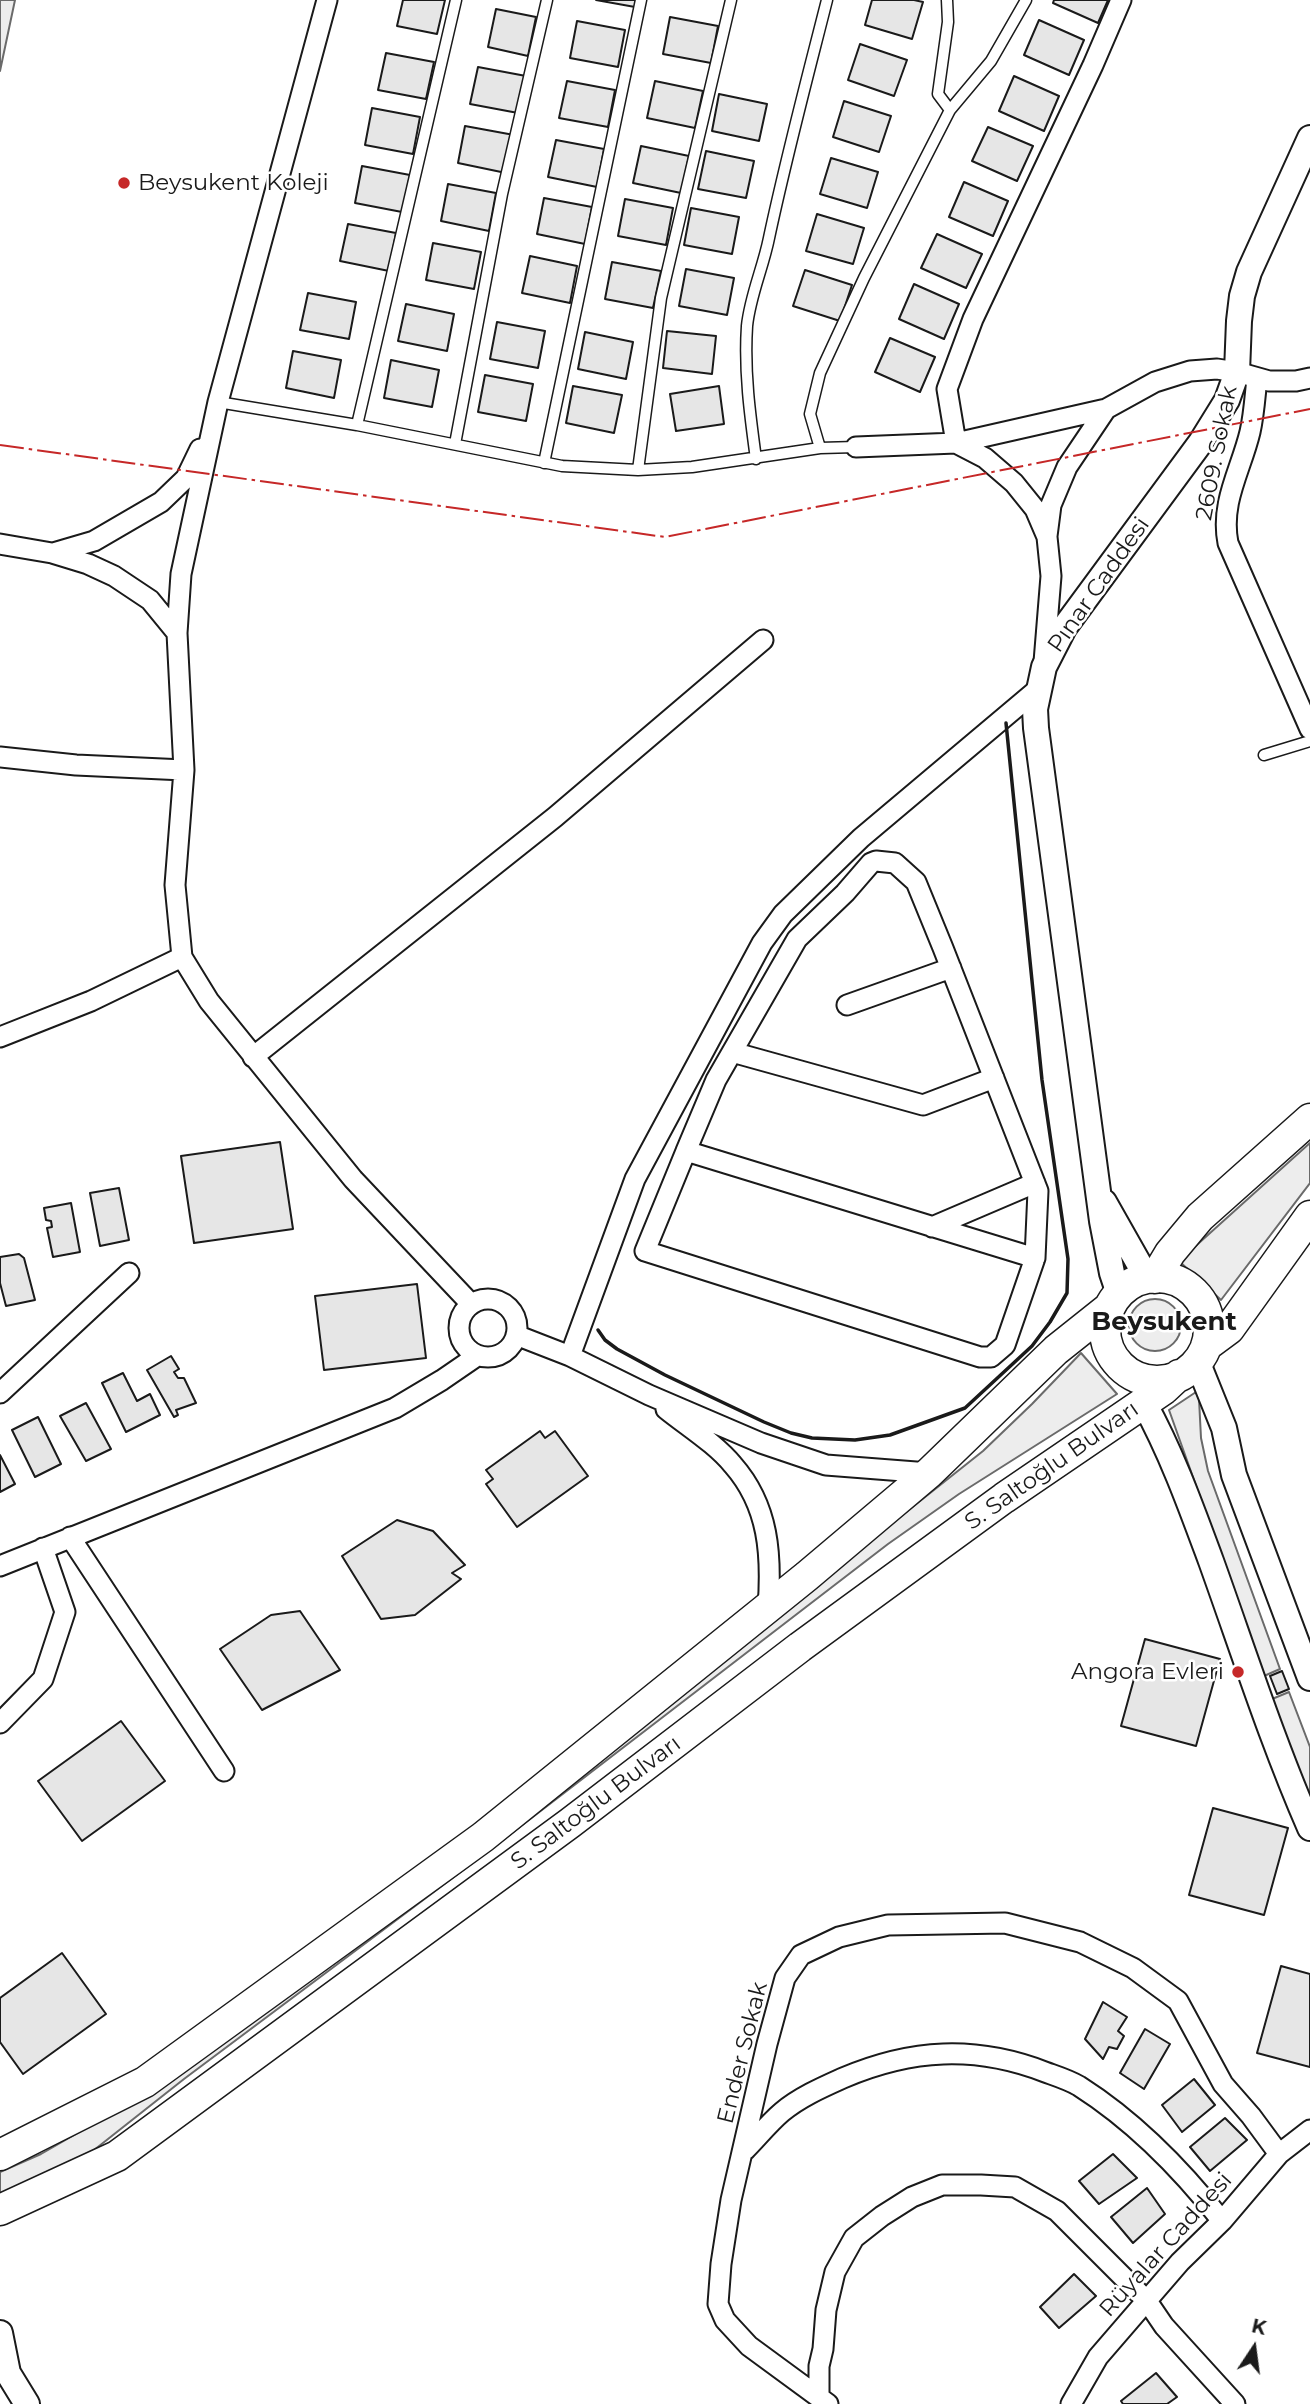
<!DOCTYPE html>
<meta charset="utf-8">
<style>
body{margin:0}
#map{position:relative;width:1310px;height:2404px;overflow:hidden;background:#fff;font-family:Montserrat,sans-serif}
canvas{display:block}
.north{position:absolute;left:1219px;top:2313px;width:70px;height:70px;-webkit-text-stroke:5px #fff;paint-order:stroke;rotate:13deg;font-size:19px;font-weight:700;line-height:28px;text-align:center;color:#1a1a1a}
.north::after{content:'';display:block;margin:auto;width:24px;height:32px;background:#1a1a1a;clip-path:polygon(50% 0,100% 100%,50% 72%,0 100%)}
</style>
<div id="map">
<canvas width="1310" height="2404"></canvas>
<div class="north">K</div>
</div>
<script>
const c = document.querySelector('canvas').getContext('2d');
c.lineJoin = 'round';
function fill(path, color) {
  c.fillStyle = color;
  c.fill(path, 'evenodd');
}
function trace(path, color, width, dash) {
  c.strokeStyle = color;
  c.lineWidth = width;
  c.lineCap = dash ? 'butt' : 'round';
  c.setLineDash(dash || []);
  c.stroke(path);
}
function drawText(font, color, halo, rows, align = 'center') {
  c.font = font + ' Montserrat,sans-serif';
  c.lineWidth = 5;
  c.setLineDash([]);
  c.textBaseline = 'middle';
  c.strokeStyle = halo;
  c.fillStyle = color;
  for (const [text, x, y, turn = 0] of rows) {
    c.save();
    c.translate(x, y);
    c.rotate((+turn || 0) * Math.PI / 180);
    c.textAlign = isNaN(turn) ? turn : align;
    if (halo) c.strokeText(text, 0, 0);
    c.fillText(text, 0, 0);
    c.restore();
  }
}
const built = new Path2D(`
 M 0,0 L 15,0 L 0,71 Z
 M 1310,1143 L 1310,1183 L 1221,1300 L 1179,1261 Z
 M1129 1325a26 26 0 1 1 52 0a26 26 0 1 1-52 0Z
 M 1081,1353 L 1117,1394 L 959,1494 L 888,1544 L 486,1853 L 184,2079 L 89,2154 L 0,2217 L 0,2172 L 41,2154 L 116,2111 L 871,1540 L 983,1451 L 1032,1404 Z
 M 1196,1392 L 1199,1399 L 1201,1438 L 1208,1471 L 1280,1669 L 1264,1676 L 1169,1410 Z
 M 1289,1692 L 1310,1747 L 1310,1799 L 1272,1699 Z`);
fill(built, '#ededed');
trace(built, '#6a6a6a', 2);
const building = new Path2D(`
 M 403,0 L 445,0 L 437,34 L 397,26 Z
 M 596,0 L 636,0 L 635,7 Z
 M 872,0 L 914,0 L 923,2 L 912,39 L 865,25 Z
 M 1054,0 L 1108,0 L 1098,23 L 1053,3 Z
 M 496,9 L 536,17 L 528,56 L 488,47 Z
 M 670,17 L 718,26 L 711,63 L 663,54 Z
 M 1039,20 L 1084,40 L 1069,75 L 1024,55 Z
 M 577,21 L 625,30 L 618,67 L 570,58 Z
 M 860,44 L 907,60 L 894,96 L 848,80 Z
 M 386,53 L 434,62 L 426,99 L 378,90 Z
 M 478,67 L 526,76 L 518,113 L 470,104 Z
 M 1014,76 L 1059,96 L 1044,131 L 999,111 Z
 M 567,81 L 615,90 L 608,127 L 559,118 Z
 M 655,81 L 703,91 L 695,128 L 647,118 Z
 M 719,94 L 767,104 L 759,141 L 712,131 Z
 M 844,101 L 891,116 L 879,152 L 833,137 Z
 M 372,108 L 420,117 L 413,154 L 365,145 Z
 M 465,126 L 514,135 L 506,173 L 458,163 Z
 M 988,127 L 1033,146 L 1017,181 L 972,161 Z
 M 556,140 L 604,149 L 597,187 L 548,177 Z
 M 641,146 L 689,156 L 681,193 L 633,183 Z
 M 706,151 L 754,161 L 746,198 L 698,189 Z
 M 831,158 L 878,172 L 867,208 L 820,194 Z
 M 362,166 L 410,175 L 402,212 L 355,203 Z
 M 964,182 L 1008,201 L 993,236 L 949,217 Z
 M 448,184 L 496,193 L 489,231 L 441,221 Z
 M 544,198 L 592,207 L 585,244 L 537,234 Z
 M 625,199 L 673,208 L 666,245 L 618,236 Z
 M 691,208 L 739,217 L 732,254 L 684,245 Z
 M 817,214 L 864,228 L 853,264 L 806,251 Z
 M 348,224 L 396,233 L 389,271 L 340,261 Z
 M 937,234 L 982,254 L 966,288 L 921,268 Z
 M 433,243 L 481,252 L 474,289 L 426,280 Z
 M 530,256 L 577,266 L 570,303 L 522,293 Z
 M 612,262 L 661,271 L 653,308 L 605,299 Z
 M 686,269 L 734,278 L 727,315 L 679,306 Z
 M 805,270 L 852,285 L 840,321 L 793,306 Z
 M 914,284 L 959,304 L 944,339 L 899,319 Z
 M 308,293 L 356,302 L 349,339 L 300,330 Z
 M 406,304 L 454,314 L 447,351 L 398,341 Z
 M 497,322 L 545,331 L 538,368 L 490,359 Z
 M 667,331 L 716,336 L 712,374 L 663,368 Z
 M 585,332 L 633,342 L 626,379 L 578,369 Z
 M 890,338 L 935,357 L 920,392 L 875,372 Z
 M 293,351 L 341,360 L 334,398 L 286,388 Z
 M 391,360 L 439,370 L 432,407 L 384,398 Z
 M 485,375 L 533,384 L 526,421 L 478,412 Z
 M 573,386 L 622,395 L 614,433 L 566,423 Z
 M 719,386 L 724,424 L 676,431 L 670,394 Z
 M 280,1142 L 293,1229 L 194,1243 L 181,1156 Z
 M 119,1188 L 129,1240 L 100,1246 L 90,1193 Z
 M 71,1203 L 80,1252 L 53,1257 L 47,1228 L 52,1227 L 51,1221 L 46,1220 L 44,1208 Z
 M 19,1254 L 24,1258 L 35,1300 L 6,1306 L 0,1283 L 0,1257 Z
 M 417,1284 L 426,1358 L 324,1370 L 315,1296 Z
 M 171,1356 L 179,1369 L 174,1372 L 178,1378 L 184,1378 L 196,1403 L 176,1410 L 178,1415 L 174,1417 L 147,1370 Z
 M 123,1373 L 137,1401 L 150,1394 L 160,1415 L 126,1432 L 102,1383 Z
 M 86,1403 L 111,1449 L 86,1461 L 60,1416 Z
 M 38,1417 L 61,1464 L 35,1477 L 12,1430 Z
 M 540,1431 L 545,1438 L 555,1431 L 588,1476 L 517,1527 L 486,1484 L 493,1479 L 486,1470 Z
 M 0,1455 L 15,1484 L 0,1492 Z
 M 397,1520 L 433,1531 L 465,1565 L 452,1573 L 461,1579 L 415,1615 L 381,1619 L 342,1556 Z
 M 300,1611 L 340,1670 L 262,1710 L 220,1649 L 271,1615 Z
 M 1145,1639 L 1220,1659 L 1196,1746 L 1121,1726 Z
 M 1282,1671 L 1289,1689 L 1277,1694 L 1270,1676 Z
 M 121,1721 L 165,1781 L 82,1841 L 38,1781 Z
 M 1213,1808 L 1288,1828 L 1264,1915 L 1189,1895 Z
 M 62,1953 L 106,2014 L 23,2074 L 0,2042 L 0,1998 Z
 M 1281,1966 L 1310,1974 L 1310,2067 L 1257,2053 Z
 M 1103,2002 L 1127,2017 L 1118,2031 L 1124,2036 L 1117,2049 L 1109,2047 L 1103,2059 L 1085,2039 Z
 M 1145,2029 L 1170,2044 L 1144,2089 L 1120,2073 Z
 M 1194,2079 L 1215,2105 L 1182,2132 L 1162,2105 Z
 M 1225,2118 L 1247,2140 L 1210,2171 L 1190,2147 Z
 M 1113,2154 L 1137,2178 L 1099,2204 L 1079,2181 Z
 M 1147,2188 L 1165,2214 L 1133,2243 L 1111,2217 Z
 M 1074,2274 L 1096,2296 L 1059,2328 L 1040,2307 Z
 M 1156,2373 L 1177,2397 L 1167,2404 L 1123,2404 L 1121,2401 Z`);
fill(building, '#e6e6e6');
trace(building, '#1a1a1a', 2);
const service = new Path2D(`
 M 947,0 L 948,22 L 938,94 L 950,110
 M 218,402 L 357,425 L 562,466 L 638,470 L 692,467 L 820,448 L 856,447
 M 357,425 L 456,0
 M 455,444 L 502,194 L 547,0
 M 820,448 L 810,414 L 820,373 L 864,278 L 950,110 L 991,61 L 1026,0
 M 756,459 C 750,415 744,371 747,326 C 750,296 763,268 769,238 C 786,158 807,79 827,0
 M 544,463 L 641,0
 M 638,470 L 661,298 L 731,0
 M 1264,755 L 1310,741`);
const minor = new Path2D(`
 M 1121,0 L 1093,65 L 973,319 L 947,389 L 956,443 L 1106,409 L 1155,382 L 1190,371 L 1217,369 L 1237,372 L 1269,381 L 1296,381 L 1310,378
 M 1257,378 C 1255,396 1254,415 1250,432 C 1241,470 1220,502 1228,543 L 1310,729
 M 856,447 L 956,443 L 985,458 L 1014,483 L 1035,509 L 1047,537 L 1051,576 L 1044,662
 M 1047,536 L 1051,505 L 1067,467 L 1106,409
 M 0,544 L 52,553 L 88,564 L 114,576 L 150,600 L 177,633 L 184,770 L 175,885 L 182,957 L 209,1001 L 353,1179 L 471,1304
 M 53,553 L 94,541 L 161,502 L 186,478 L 200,449
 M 177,633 L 181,574 L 218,402 L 327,0
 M 0,757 L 76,765 L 184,770
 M 876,861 L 895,863 L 916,882 L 943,948 L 1038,1191 L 1035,1258 L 686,1151 L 716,1080 L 797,939 L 845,893 L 871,863 Z
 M 847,1005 L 951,968
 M 0,1037 L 91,1001 L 182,957
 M 732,1052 L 923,1105 L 994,1078
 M 253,1057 L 555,817 L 763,640
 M 686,1151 L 645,1251 L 980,1357 L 991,1357 L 1005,1345 L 1035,1258
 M 932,1227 L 1035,1183
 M459 1328a29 29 0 1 1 58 0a29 29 0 1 1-58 0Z
 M 516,1335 L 570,1356 L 649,1395 L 761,1443 L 826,1465 L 929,1473
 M 570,1356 L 635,1179 L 762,943 L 783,914 L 861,838 L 1038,689
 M 0,1393 L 129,1273
 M 666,1409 C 687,1426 716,1444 733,1465 C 769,1506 772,1555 768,1608
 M 70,1537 L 224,1771
 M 0,1566 L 395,1408 L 442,1380 L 477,1356
 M 0,1723 L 43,1679 L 65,1612 L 43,1548
 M 745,2150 C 757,2138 769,2123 782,2112 C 800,2097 823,2087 843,2078 C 911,2049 975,2045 1045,2072 C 1056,2076 1069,2080 1079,2086 C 1134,2121 1182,2170 1222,2221
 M 819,2397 L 819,2366 L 823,2349 L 826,2310 L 835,2272 L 854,2238 L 882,2216 L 912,2197 L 942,2185 L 981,2185 L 1015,2187 L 1057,2211 L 1147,2301 L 1164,2326 L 1235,2404
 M 828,2404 L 749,2346 L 725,2320 L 718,2304 L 721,2264 L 731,2200 L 767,2044 L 785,1978 L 801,1955 L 839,1937 L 888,1925 L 1005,1923 L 1080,1942 L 1133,1968 L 1178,2001 L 1223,2084 L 1251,2116 L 1279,2154
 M 1071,2404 L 1098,2357 L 1180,2262 L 1222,2221 L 1279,2154 L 1310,2130`);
const tertiary = new Path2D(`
 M 1104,1202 L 1147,1278
 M 1119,1294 L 1112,1273 L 1102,1221 L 1036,728 L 1035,709 L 1044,667 L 1064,628 L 1201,442 L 1227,400 L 1237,372 L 1239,321 L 1242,296 L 1249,272 L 1310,138
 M 1197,1361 L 1224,1428 L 1234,1475 L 1310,1678
 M 1144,1403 C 1172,1454 1191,1507 1211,1561 C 1243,1650 1272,1741 1310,1828
 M 0,2333 L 8,2373 L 27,2404`);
const primary = new Path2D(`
 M1105 1329a52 52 0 1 1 104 0a52 52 0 1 1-104 0Z
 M 1155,1278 L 1170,1253 L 1200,1217 L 1310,1119
 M 1206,1346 L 1229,1329 L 1310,1216
 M 0,2155 L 145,2082 L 483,1837 L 807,1576 L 929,1473 L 1056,1350 L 1110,1307
 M 0,2210 L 117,2156 L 570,1823 L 800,1647 L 1004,1498 L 1164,1389 L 1179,1375`);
trace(service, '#1a1a1a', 13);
trace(minor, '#1a1a1a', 23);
trace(tertiary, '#1a1a1a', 28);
trace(primary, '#1a1a1a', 33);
trace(service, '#fff', 10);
trace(minor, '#fff', 19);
trace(tertiary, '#fff', 24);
trace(primary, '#fff', 30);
trace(new Path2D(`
 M 598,1330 L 605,1340 L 617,1349 L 665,1375 L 764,1422 L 791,1433 L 812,1438 L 855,1440 L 890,1435 L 965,1408 L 1032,1346 L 1050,1322 L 1067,1293 L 1068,1259 L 1042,1080 L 1006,723`), '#1a1a1a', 3.5);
trace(new Path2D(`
 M 0,445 L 665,537 L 1310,409`), '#c62828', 2, [24, 5, 3.5, 5]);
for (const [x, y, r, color] of [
 [124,183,7,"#c62828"],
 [1238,1672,7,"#c62828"]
]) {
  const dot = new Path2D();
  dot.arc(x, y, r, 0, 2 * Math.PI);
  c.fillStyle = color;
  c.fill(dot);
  trace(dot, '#fff', 2.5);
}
drawText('23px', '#1a1a1a', '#fff', [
 ["Beysukent Koleji",138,183],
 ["Angora Evleri",1224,1672,"right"]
], 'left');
drawText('23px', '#1a1a1a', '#fff', [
 ["2609. Sokak",1217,453,-79],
 ["Pınar Caddesi",1099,585,-55],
 ["S. Saltoğlu Bulvarı",1052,1466,-35],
 ["S. Saltoğlu Bulvarı",596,1803,-37],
 ["Ender Sokak",743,2053,-76],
 ["Rüyalar Caddesi",1166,2245,-48]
]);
drawText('bold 26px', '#1a1a1a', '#fff', [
 ["Beysukent",1164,1322]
]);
</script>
